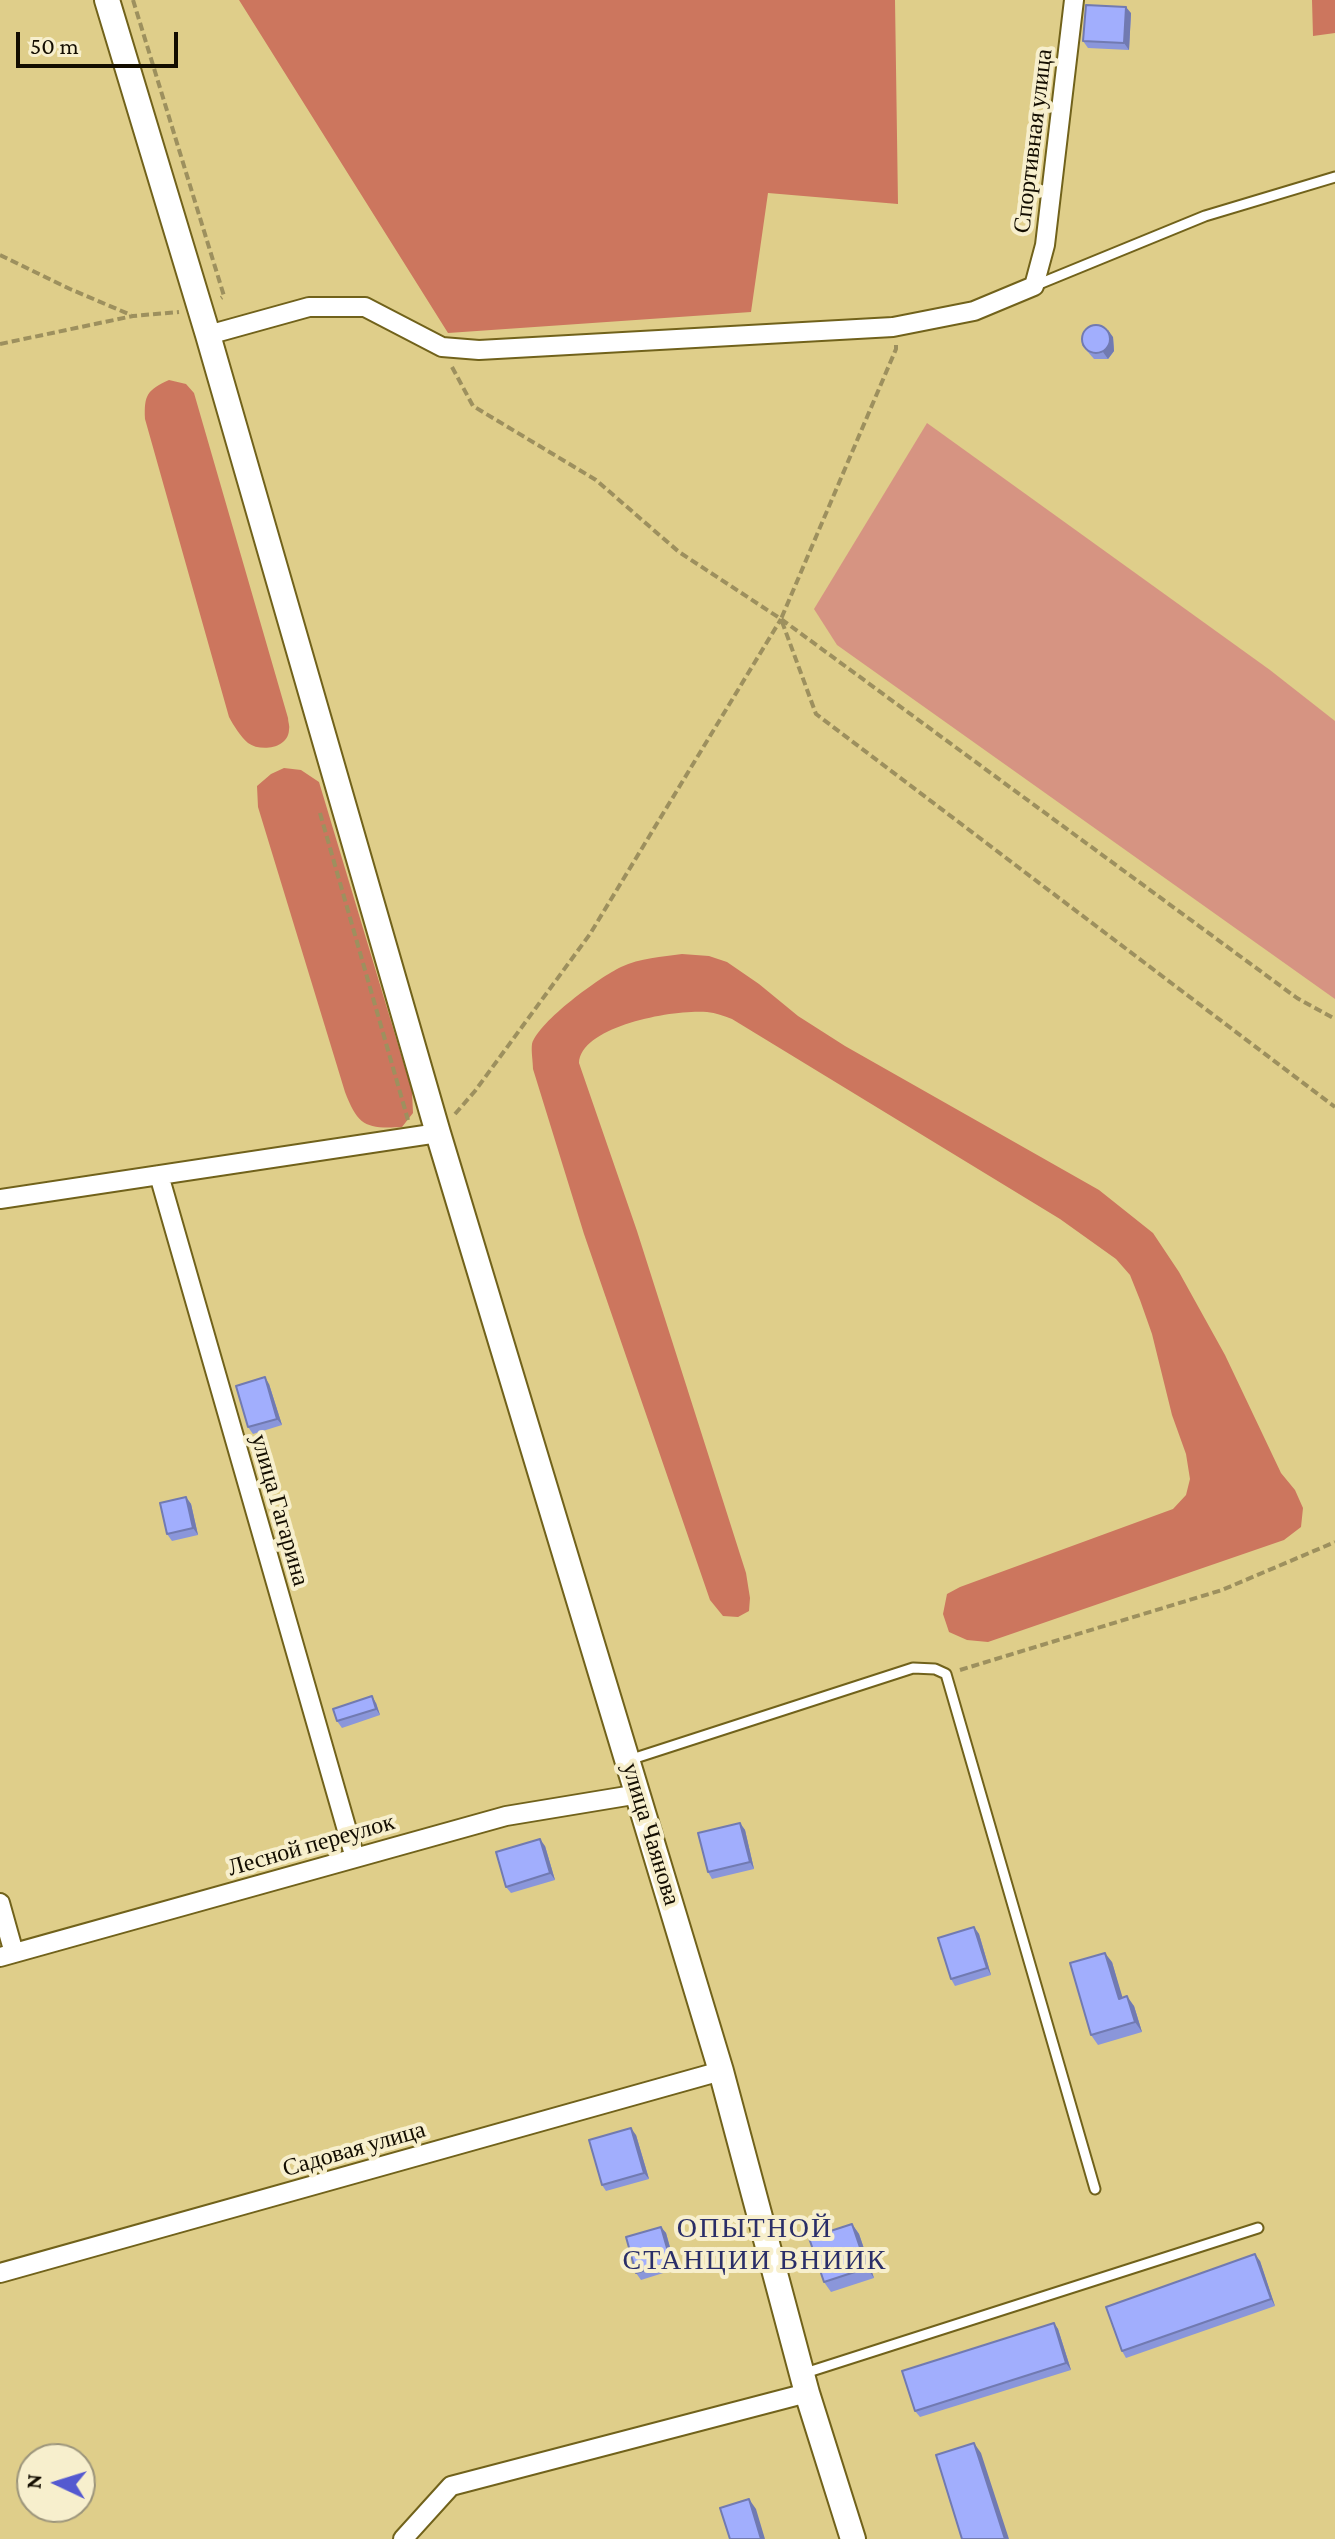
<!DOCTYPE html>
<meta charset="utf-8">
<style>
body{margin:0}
#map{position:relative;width:1335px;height:2539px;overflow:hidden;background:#dfce8a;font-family:"Crimson Pro",serif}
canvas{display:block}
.north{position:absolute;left:16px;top:2443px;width:80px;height:80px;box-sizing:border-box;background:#f7efcd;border:2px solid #9c957b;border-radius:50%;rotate:274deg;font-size:22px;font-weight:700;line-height:32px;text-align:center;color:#130d00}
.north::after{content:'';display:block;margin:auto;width:28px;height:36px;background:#5459d0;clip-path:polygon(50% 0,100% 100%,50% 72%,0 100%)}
.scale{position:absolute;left:16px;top:32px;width:162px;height:36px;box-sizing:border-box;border:4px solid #130d00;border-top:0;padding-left:10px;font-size:24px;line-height:28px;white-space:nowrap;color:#130d00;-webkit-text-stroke:6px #f7efcd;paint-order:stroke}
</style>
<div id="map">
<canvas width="1335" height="2539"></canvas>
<div class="north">N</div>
<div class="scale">50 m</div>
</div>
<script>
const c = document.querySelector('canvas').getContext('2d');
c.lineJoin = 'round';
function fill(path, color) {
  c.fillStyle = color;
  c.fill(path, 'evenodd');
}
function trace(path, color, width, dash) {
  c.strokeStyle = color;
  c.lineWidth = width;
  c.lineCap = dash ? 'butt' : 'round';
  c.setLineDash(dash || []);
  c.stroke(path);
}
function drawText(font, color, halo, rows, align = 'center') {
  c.font = font + ' "Crimson Pro",serif';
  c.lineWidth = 8;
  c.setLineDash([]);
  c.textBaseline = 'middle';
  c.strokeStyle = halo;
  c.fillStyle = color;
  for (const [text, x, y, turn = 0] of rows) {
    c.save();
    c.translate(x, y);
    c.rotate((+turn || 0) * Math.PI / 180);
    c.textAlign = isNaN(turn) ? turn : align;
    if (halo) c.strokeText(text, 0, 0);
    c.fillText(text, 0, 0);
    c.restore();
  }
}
fill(new Path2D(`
 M 927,423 L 1270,670 L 1335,721 L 1335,999 L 837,645 L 814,609 Z`), '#d69482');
fill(new Path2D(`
 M 239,0 L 895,0 L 898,204 L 768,193 L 751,312 L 448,333 Z
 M 1312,0 L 1335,0 L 1335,33 L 1313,36 Z
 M 169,380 L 186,384 L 194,393 L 288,718 C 288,722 290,726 289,730 C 288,749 260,752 248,743 C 240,736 234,726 229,717 L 145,419 C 144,395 147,390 169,380 Z
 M 284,768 L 301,770 L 319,782 L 412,1091 L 413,1113 L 402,1127 C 366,1129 358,1126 345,1092 L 258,807 L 257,786 L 271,774 Z
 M 682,954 L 709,956 L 727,962 L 759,984 L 798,1016 L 845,1046 L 1099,1190 L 1153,1233 L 1179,1272 L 1225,1355 L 1281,1473 L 1295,1490 L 1303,1508 L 1301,1527 L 1284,1540 L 988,1642 L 967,1640 L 949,1632 L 943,1614 L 947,1594 L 960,1587 L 1173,1509 L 1186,1495 L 1190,1479 L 1186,1454 L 1172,1415 L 1152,1334 L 1140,1300 L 1130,1275 L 1116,1259 L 1060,1219 L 732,1019 C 724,1016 716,1013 707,1012 C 676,1009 581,1025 579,1063 L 637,1231 L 746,1573 L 750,1598 L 749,1611 L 738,1617 L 723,1616 L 710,1600 L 584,1234 L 533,1069 C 533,1062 531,1051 532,1044 C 539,1021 600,977 621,967 C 640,958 662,957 682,954 Z`), '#cc765e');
const lane = new Path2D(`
 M 1034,286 L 1205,216 L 1335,177
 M 629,1760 L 913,1668 L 935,1669 L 946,1674 L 1095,2189
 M 802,2374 L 1258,2228`);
const street = new Path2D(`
 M 208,335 L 309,307 L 365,307 L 442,347 L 479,350 L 893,327 L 974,311 L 1034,286 L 1045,245 L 1074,0
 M 159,1175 L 355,1858
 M 0,1199 L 438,1133
 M 0,1903 L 14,1953
 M 0,1957 L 506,1816 L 639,1794
 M 0,2273 L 721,2071
 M 403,2539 L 451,2486 L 807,2393`);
const secondary = new Path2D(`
 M 107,0 L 208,335 L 438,1133 L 721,2071 L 807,2393 L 853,2539`);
trace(lane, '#71621b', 13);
trace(street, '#71621b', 22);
trace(secondary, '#71621b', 28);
trace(new Path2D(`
 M 133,0 L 224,296 L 221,298
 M 0,255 L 70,289 L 131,315
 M 0,344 L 133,316 L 179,312
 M 896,345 L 896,349 L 781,619 L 816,714 L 1335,1107
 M 452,367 L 473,406 L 596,480 L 679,552 L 781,619 L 1297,998 L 1335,1019
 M 320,813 L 408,1120
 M 455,1114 L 475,1091 L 590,934 L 781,619
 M 960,1670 L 1222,1590 L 1335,1542`), '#9d905e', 4, [8, 4]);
trace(lane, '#fff', 9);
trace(street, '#fff', 18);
trace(secondary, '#fff', 24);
fill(new Path2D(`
 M 1131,13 L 1129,50 L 1088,48 L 1083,41 Z
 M 1113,337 L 1114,351 L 1108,359 L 1094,359 L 1082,345 Z
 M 269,1384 L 282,1425 L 253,1434 L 248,1427 Z
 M 186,1497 L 191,1504 L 198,1535 L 172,1541 L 167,1534 Z
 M 376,1703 L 380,1715 L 342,1728 L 337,1721 Z
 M 740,1823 L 745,1830 L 754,1869 L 712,1879 L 708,1872 Z
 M 545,1846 L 555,1880 L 511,1893 L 506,1887 Z
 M 974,1927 L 979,1934 L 991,1975 L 955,1986 L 951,1979 Z
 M 1112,1962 L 1122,1998 L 1134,2006 L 1142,2032 L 1098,2045 L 1091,2035 Z
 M 636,2135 L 649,2179 L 606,2191 L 602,2185 Z
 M 852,2224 L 859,2234 L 874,2278 L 831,2292 L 824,2282 Z
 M 661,2227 L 666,2233 L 676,2269 L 641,2280 L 636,2273 Z
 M 1260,2261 L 1275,2306 L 1126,2358 L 1122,2351 Z
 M 1054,2323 L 1058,2329 L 1071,2370 L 920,2417 L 915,2411 Z`), '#8a96da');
fill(new Path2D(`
 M 1126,7 L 1131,13 L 1129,50 L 1124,43 Z
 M 1108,330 L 1113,337 L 1114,351 L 1108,359 L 1103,352 Z
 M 265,1377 L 269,1384 L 282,1425 L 277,1419 Z
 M 186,1497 L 191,1504 L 198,1535 L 193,1528 Z
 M 372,1696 L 376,1703 L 380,1715 L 376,1709 Z
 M 740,1823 L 745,1830 L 754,1869 L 750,1862 Z
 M 540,1839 L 545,1846 L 555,1880 L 550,1873 Z
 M 974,1927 L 979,1934 L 991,1975 L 987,1968 Z
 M 1105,1953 L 1112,1962 L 1126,2009 L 1119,1999 Z
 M 1127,1996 L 1134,2006 L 1142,2032 L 1135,2022 Z
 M 631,2128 L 636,2135 L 649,2179 L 644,2173 Z
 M 852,2224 L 859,2234 L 874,2278 L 867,2268 Z
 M 661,2227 L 666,2233 L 676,2269 L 671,2262 Z
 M 1255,2254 L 1260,2261 L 1275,2306 L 1271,2299 Z
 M 1054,2323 L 1058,2329 L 1071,2370 L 1066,2363 Z
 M 974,2443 L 981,2453 L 1009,2539 L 1005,2539 Z
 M 749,2499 L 756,2509 L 765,2539 L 761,2539 Z`), '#717ab1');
const building = new Path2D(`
 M 1086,5 L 1126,7 L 1124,43 L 1083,41 Z
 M1082 339a14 14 0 1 1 28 0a14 14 0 1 1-28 0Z
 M 265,1377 L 277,1419 L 248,1427 L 236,1386 Z
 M 186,1497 L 193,1528 L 167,1534 L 160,1503 Z
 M 372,1696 L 376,1709 L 337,1721 L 333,1709 Z
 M 740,1823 L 750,1862 L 708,1872 L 698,1833 Z
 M 540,1839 L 550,1873 L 506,1887 L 496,1852 Z
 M 974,1927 L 987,1968 L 951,1979 L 938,1938 Z
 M 1105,1953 L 1119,1999 L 1127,1996 L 1135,2022 L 1091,2035 L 1070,1963 Z
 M 631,2128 L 644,2173 L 602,2185 L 589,2140 Z
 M 852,2224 L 867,2268 L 824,2282 L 809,2238 Z
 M 661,2227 L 671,2262 L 636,2273 L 626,2237 Z
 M 1255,2254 L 1271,2299 L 1122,2351 L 1106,2307 Z
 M 1054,2323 L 1066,2363 L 915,2411 L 902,2371 Z
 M 974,2443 L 1005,2539 L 962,2539 L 936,2455 Z
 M 749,2499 L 761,2539 L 730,2539 L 720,2508 Z`);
fill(building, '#a1aefd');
trace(building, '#717ab1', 2);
drawText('24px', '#130d00', '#f7efcd', [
 ["Спортивная улица",1033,141,-83],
 ["улица Гагарина",280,1510,74],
 ["улица Чаянова",651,1834,73],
 ["Лесной переулок",311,1845,-16],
 ["Садовая улица",354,2149,-16]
]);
c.letterSpacing = '2px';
drawText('28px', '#2a2e68', '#f7efcd', [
 ["ОПЫТНОЙ",755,2228],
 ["СТАНЦИИ ВНИИК",755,2260]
]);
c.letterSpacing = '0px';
</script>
